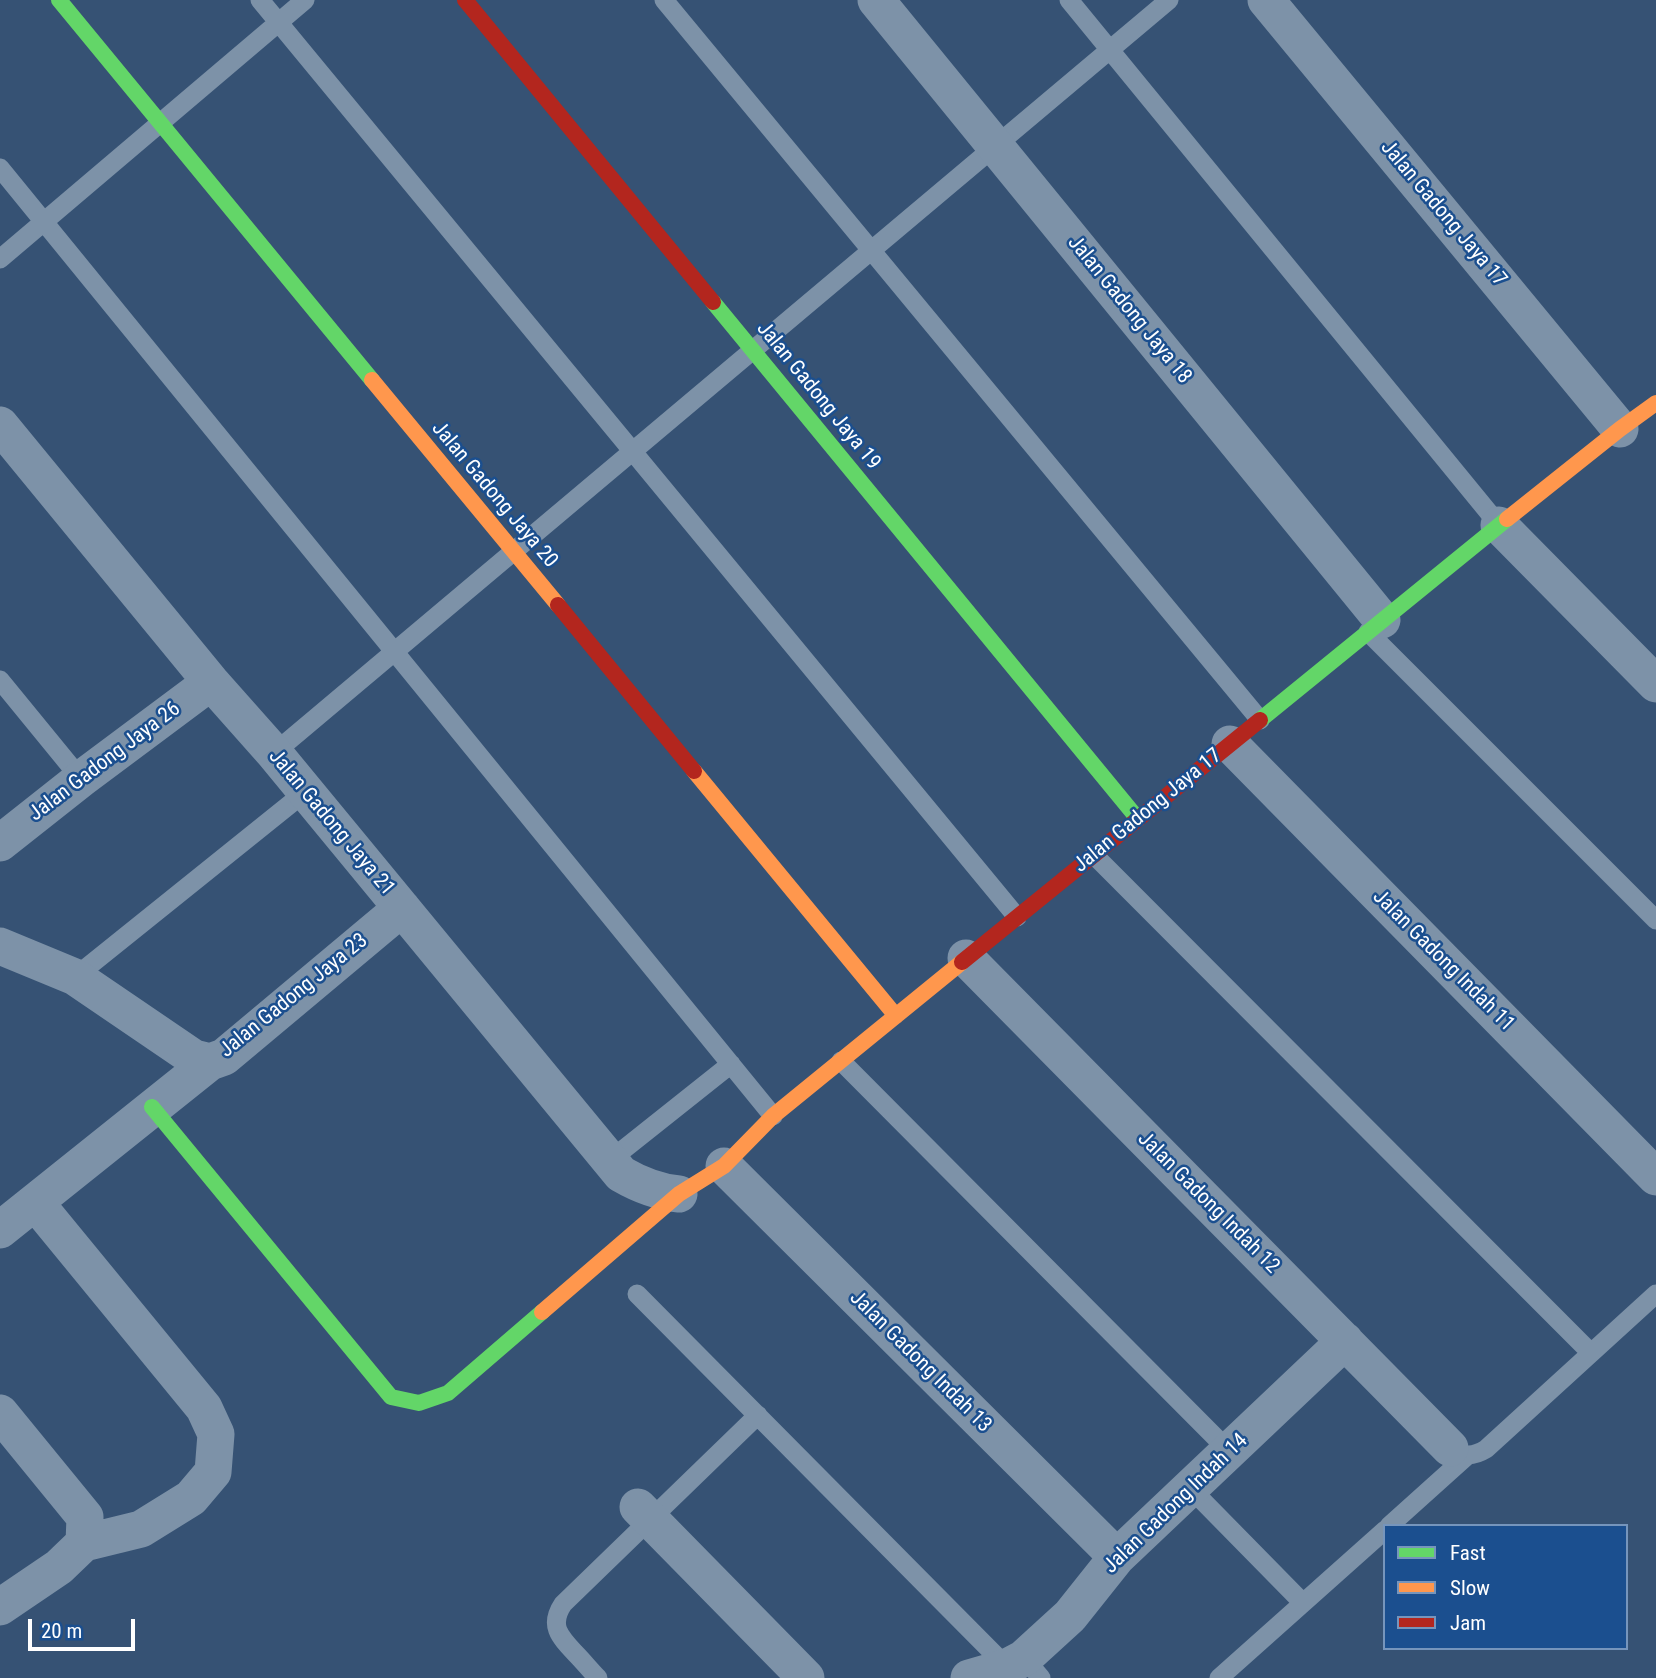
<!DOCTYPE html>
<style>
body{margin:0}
#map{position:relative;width:1656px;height:1678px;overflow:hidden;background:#365274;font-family:"Roboto Condensed",sans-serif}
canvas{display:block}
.legend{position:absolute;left:1383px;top:1524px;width:245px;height:126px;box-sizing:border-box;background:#1b4f8f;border:2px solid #7695bc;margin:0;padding:9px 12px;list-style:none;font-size:21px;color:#fff}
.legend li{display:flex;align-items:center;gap:14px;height:35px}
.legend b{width:35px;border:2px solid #7695bc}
.scale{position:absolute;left:28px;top:1619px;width:107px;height:32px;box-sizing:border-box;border:4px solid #fff;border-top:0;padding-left:9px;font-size:21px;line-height:24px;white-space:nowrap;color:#fff;-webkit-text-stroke:5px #1b4f8f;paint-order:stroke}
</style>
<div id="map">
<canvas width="1656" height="1678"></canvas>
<ul class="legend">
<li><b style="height:9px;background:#63d668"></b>Fast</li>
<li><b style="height:9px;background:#ff974d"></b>Slow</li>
<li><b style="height:9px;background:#b3261e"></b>Jam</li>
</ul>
<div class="scale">20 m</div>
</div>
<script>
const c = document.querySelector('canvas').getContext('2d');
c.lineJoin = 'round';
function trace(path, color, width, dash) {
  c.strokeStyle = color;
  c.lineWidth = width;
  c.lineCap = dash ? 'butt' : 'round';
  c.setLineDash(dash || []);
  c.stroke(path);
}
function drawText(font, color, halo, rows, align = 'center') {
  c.font = font + ' "Roboto Condensed",sans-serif';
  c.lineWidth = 5;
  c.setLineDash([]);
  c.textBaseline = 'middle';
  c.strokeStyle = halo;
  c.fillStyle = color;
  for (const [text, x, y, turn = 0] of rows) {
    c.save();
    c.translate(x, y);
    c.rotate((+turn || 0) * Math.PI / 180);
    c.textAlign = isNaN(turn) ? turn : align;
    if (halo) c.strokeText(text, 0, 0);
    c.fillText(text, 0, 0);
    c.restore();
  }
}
trace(new Path2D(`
 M 260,0 L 1017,917
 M 664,0 L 1260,720
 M 1069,0 L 1499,525
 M 0,168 L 773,1116
 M 0,259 L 305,0
 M 1368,632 L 1656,920
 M 0,680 L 81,779
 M 274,753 L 1169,0
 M 1094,855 L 1591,1353
 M 75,977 L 304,793
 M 841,1061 L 1229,1451
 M 609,1161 L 731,1064
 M 637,1294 L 1007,1667
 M 1450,1448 C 1463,1457 1473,1457 1486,1449 L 1656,1294
 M 1190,1488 L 1303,1603
 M 1389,1526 L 1468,1455
 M 1024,1658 L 1041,1678
 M 598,1678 C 590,1670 583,1661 575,1653 C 559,1636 549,1625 563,1604 L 758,1415
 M 1219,1678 L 1385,1530`), '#7d92a8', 19);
trace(new Path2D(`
 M 876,0 L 1382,620
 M 1266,0 L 1620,429
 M 0,425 L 211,682 L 274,753 L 621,1174 C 640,1185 657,1192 679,1194
 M 1499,525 L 1656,684
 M 1230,744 L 1656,1177
 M 0,843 L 81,779 L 211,682
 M 0,946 L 75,977 L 194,1058 L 210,1062 L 224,1057 L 402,908
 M 966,958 L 1450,1448
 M 724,1166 L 1117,1557
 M 35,1202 L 204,1408 L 216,1434 L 213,1472 L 191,1498 L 141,1529 L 84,1543
 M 0,1230 L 210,1062
 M 0,1413 L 85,1517 L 84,1543 L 59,1567 L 0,1607
 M 638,1507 L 806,1678
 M 969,1678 L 1007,1667 L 1024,1658 L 1070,1616 L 1117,1557 L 1345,1341`), '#7d92a8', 37);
trace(new Path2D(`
 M 59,0 L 372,380
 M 713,302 L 1138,819
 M 1260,720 L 1507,519
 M 152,1107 L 391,1397 L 419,1403 L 448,1393 L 542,1312`), '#63d668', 16);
trace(new Path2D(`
 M 372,380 L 558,605
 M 1507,519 L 1620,429 L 1656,403
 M 694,771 L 896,1016
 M 542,1312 L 679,1194 L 724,1166 L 773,1116 L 962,962`), '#ff974d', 16);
trace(new Path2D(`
 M 465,0 L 713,302
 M 558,605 L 694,771
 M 962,962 L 1260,720`), '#b3261e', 16);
drawText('21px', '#fff', '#1b4f8f', [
 ["Jalan Gadong Jaya 17",1443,214,50],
 ["Jalan Gadong Jaya 18",1129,310,51],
 ["Jalan Gadong Jaya 19",818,396,51],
 ["Jalan Gadong Jaya 20",494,495,50],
 ["Jalan Gadong Jaya 26",105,762,-37],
 ["Jalan Gadong Jaya 17",1148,811,-39],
 ["Jalan Gadong Jaya 21",331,823,50],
 ["Jalan Gadong Indah 11",1443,961,45],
 ["Jalan Gadong Jaya 23",294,996,-39],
 ["Jalan Gadong Indah 12",1208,1203,45],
 ["Jalan Gadong Indah 13",920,1362,45],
 ["Jalan Gadong Indah 14",1176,1504,-44]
]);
</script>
